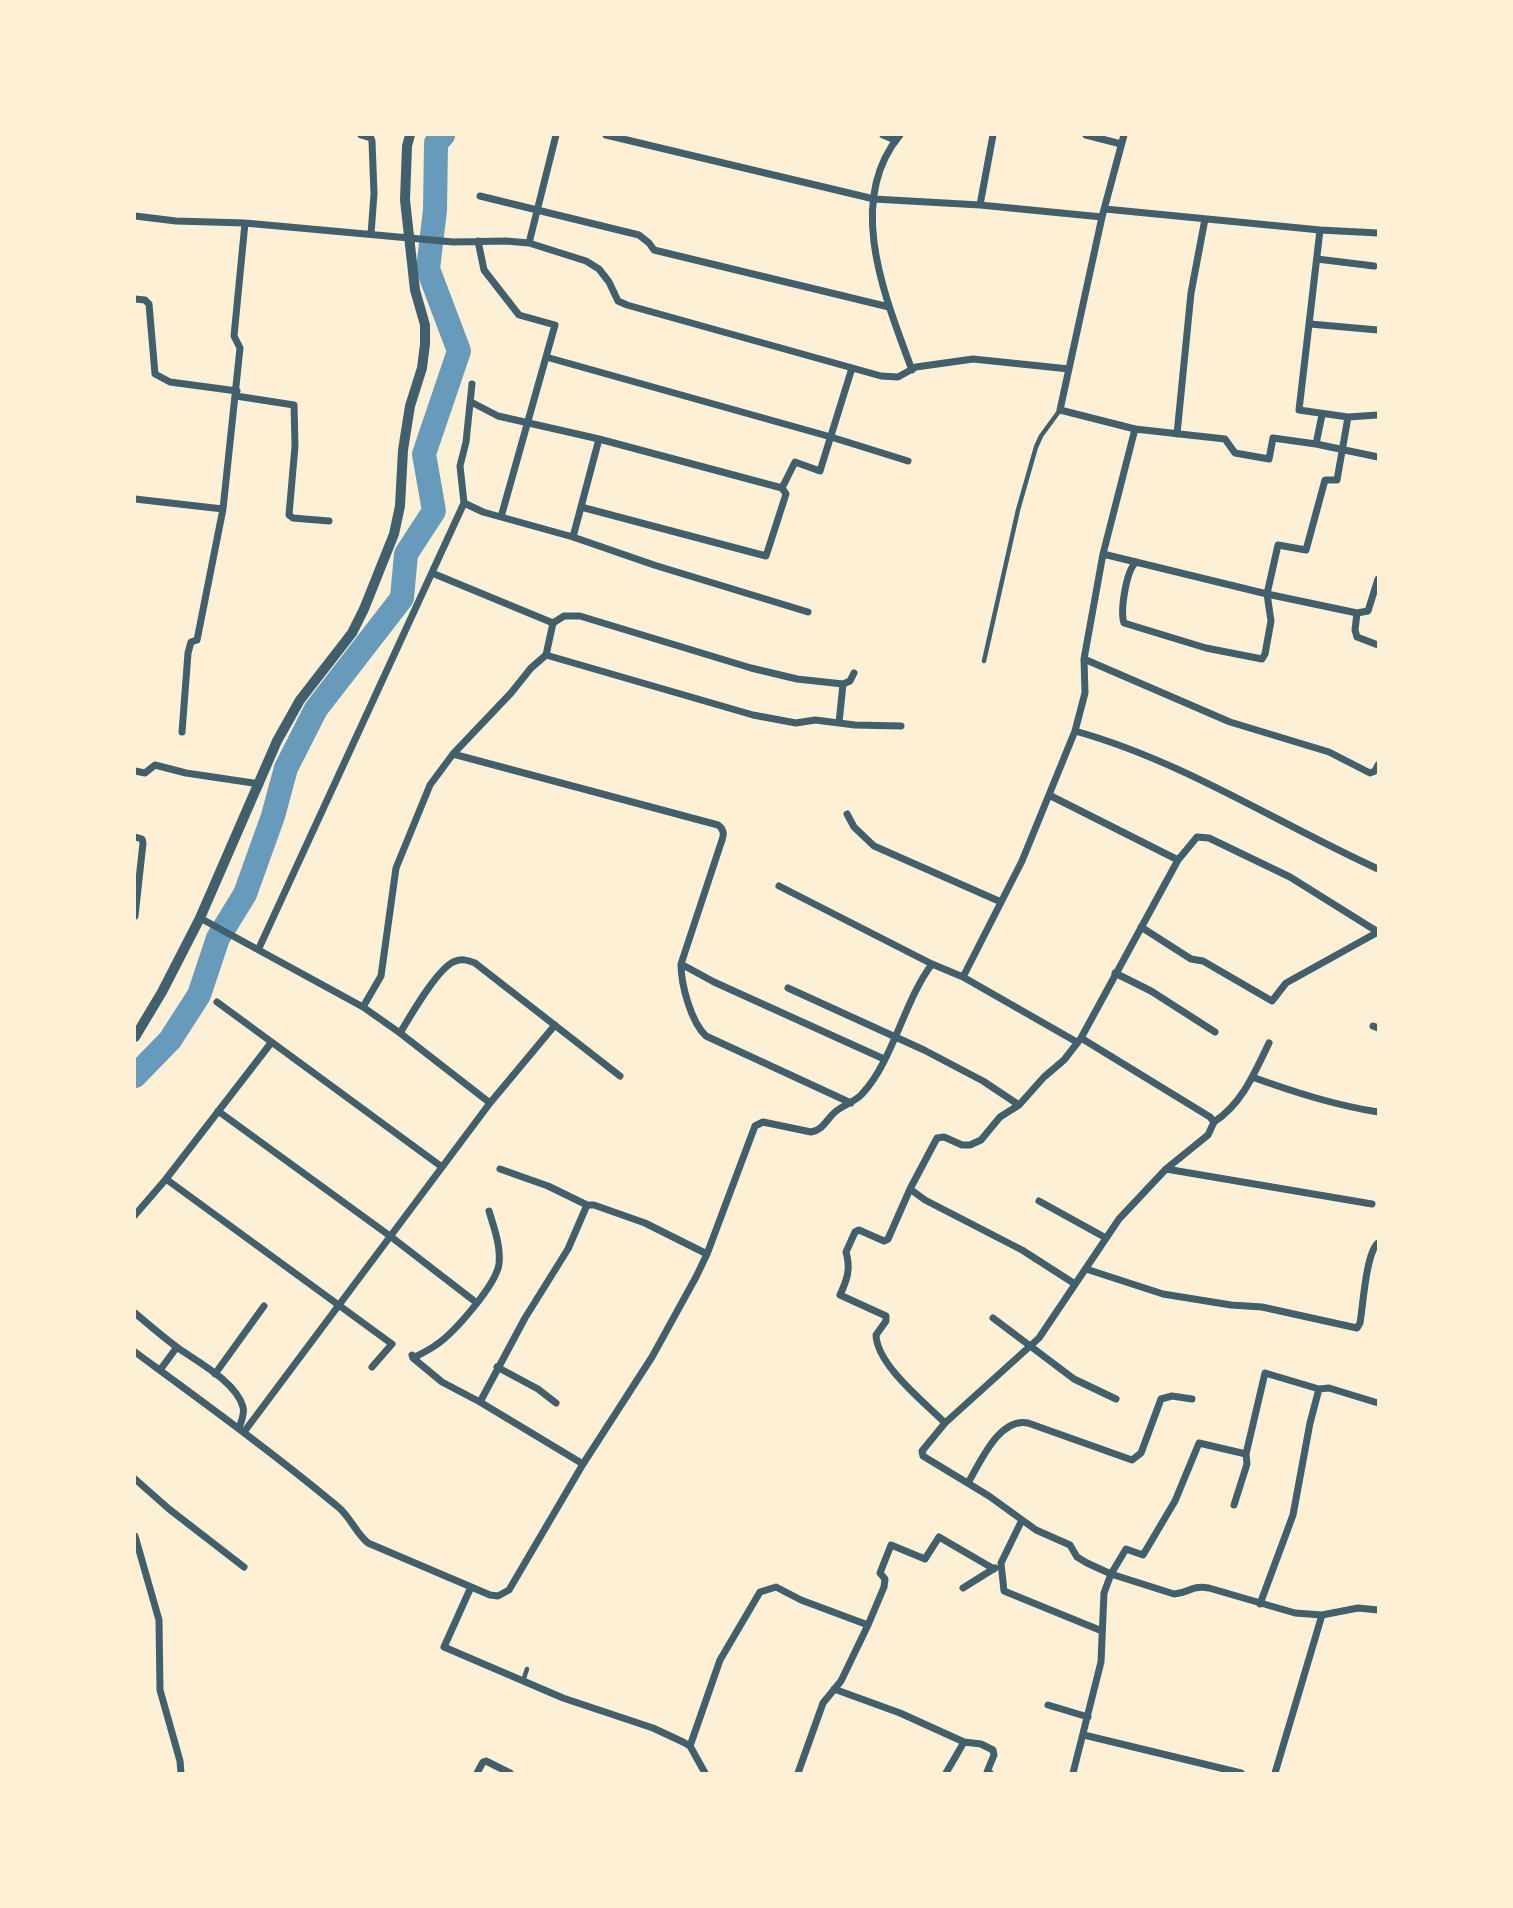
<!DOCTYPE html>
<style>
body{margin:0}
#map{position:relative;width:1513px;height:1908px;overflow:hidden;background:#fdf0d5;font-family:"Times New Roman",serif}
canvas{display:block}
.frame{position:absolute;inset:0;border:136px solid #fdf0d5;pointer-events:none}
</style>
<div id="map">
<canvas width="1513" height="1908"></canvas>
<div class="frame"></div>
</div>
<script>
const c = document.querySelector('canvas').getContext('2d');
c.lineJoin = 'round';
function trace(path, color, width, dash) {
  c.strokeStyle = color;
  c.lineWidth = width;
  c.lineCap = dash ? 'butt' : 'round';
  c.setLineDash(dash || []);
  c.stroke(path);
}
trace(new Path2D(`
 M 135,1076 L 170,1040 L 199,995 L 218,938 L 245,894 L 273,816 L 286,768 L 316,709 L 402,598 L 406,554 L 434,511 L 424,454 L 459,351 L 428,269 L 435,210 L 436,143 L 443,135`), '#669bbc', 24);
trace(new Path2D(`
 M 984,661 L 1018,510 L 1036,447 L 1041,436 L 1060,410
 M 523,1681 L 527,1669`), '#3f606c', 4.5);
trace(new Path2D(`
 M 361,135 L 371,138 L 372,141 L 374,194 L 371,234
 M 606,135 L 874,199 L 980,205 L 1102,217
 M 883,135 L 895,140
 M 900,135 C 844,202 886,299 912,370
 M 1086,135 L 1121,144
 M 1124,135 L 1102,217 L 1060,410 L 1135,429 L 1225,439 L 1235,453 L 1269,459 L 1273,438 L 1316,444 L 1322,415
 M 480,196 L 639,235 L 649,243 L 654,250 L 889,307
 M 980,205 L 993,135
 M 1105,209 L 1320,230 L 1378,233
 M 135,216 L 176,221 L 245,223 L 453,242 L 506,241 L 529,243 L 586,261 L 599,269 L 609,282 L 618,301 L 627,305 L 881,376 L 898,377 L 916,367 L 973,359 L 1069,369
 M 1320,230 L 1299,410 L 1348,417 L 1378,415
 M 478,241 L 484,270 L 519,315 L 555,325 L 501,517
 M 529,243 L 556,135
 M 1317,259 L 1374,266
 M 135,299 L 145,300 L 149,304 L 155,374 L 170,382 L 237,391
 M 1310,324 L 1378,330
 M 546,357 L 831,437 L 908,461
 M 236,396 L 294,405 L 295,446 L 289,515 L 293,518 L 329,521
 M 471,402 L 498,416 L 599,439 L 782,488 L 786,494 L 766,556 L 581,507
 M 1177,434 L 1191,293 L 1205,219
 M 1316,444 L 1378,457
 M 782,488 L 795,462 L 820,471 L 852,368
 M 135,499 L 223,509
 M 464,503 L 483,512 L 573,537 L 654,565 L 808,612
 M 573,537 L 599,439
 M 1103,554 L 1267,594 L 1357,613 L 1368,611 L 1378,579
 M 1136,562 C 1126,571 1120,611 1124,623 L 1206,648 L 1262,659 L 1265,654 L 1271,621 L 1267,594 L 1278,545 L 1306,550 L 1325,480 L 1337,480 L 1348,417
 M 432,573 L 553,623
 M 1357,613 L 1355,630 L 1357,637 L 1378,645
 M 553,623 L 564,616 L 580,616 L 751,668 L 797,679 L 843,684 L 850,681 L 854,673
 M 546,655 L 753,715 L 796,723 L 815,720 L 855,725 L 901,726
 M 1084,659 L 1230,722 L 1329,752 L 1370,773 L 1375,771 L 1378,765
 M 839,723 L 843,684
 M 1075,731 C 1183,761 1277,823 1378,869
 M 182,732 L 188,653 L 191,642 L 197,640 L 223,509 L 240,348 L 234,336 L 245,223
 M 453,754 L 718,825 C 725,830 724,835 721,843 L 681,964 C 681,985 691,1022 706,1036 L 851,1103
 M 135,771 L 145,773 L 155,765 L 186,773 L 260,784
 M 1049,795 L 1178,860
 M 847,814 L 854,827 L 874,846 L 1001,902
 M 135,837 L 142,839 L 143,843 L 135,916
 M 779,886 L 932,964 L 963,977 L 1075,1041 L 1078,1042 L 1081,1038 L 1210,1117 L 1214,1122 L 1208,1135 L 1166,1169 L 1119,1219 L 1039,1338 L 945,1423 L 922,1451 L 923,1456 L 989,1496 L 1036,1530 L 1070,1545 L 1077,1557 L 1087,1563 L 1111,1574 L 1174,1594 C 1191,1593 1189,1585 1209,1588 L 1295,1613 L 1322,1615 L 1358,1608 L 1378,1610
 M 200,918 L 363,1007 L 400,1033 L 490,1103
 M 1141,927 L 1191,959 L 1203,961 L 1272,1001 L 1286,983 L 1378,932
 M 259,948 L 464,503 L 460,466 L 466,442 L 472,384
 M 681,964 L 714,982 L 884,1059
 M 1115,973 L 1151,991 L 1215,1032
 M 963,977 L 1022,861 L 1075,731 L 1085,693 L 1084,659 L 1103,554 L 1135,429
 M 788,988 L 924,1050 L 983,1081 L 1019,1105
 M 217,1002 L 442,1167
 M 363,1007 L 381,976 L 396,868 L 430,785 L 453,754 L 511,693 L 531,668 L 546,655 L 553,623
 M 1373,1026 L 1378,1028
 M 400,1033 C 411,1015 436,971 453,962 C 461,958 467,960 475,963 L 620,1076
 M 1081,1038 L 1178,860 L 1197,837 L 1209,838 L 1290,877 L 1378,932
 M 1252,1077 C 1294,1092 1334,1105 1378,1112
 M 218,1111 L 390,1236 L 473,1300
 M 1214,1122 C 1242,1104 1255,1072 1269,1043
 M 500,1169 L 548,1186 L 587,1205
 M 1166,1169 L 1372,1204
 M 166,1179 L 392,1344 L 372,1367
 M 910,1189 L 888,1239 L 884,1241 L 859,1230 L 855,1232 L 846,1252 C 851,1269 847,1280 840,1295 L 886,1316 L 886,1321 L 876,1335 C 877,1365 924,1402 945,1423
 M 1039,1201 L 1106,1238
 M 135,1215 L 166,1179 L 271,1043
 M 1086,1269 L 1163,1294 L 1231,1305 L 1262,1307 L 1357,1328 L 1360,1323 C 1363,1306 1366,1253 1378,1243
 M 1075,1284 L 1022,1250 L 925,1200 L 910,1189 L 937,1138 L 944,1137 L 962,1145 L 970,1145 L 981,1140 L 1000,1117 L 1019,1105 L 1044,1077 L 1064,1060 L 1078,1042
 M 135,1313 C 149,1325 163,1337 178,1348 C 198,1362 236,1382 243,1407 C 245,1414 241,1422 239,1428
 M 993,1318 L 1074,1379 L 1116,1399
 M 135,1352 C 203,1402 272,1452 337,1506 C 350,1516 355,1532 368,1543 L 490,1595 L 498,1596 L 509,1590 L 583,1464 L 652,1357 L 696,1277 L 707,1254 L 755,1126 L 763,1122 L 811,1132 C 823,1130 826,1120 835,1112 C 843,1105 855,1102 862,1094 C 893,1061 904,1001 932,964
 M 412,1355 L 413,1358 C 421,1354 429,1350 436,1345 C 454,1333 496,1285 499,1264 C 501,1246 494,1228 489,1211
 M 413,1358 L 442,1382 L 480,1402 L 583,1464
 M 497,1367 L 538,1389 L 556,1403
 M 160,1370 L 177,1347
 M 215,1374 L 264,1306
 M 480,1402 L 525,1318 L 568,1249 L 587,1205 L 594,1205 L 645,1223 L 707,1254
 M 244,1432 L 490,1103 L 555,1025
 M 135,1479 L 169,1509 L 244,1567
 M 968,1483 C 980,1463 999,1417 1028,1423 L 1132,1460 L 1141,1453 L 1161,1399 L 1172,1396 L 1192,1399
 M 1234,1505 L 1247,1464 L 1246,1454
 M 1022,1520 L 1001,1563 L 1004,1591 L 1102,1631
 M 135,1536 L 159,1620 L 160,1690 L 180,1761 L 181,1773
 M 471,1587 L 444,1647 L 563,1698 L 653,1728 L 683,1742 L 690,1746 L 705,1773
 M 963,1588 L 995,1568
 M 1260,1604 L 1293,1515 L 1310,1423 L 1319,1389
 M 868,1625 L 884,1587 L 885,1579 L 880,1573 L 891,1545 L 925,1559 L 939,1537 L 994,1569
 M 834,1689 L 900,1713 L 964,1742 L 946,1773
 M 1048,1705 L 1088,1717
 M 1084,1735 L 1241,1773
 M 964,1742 L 981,1744 L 993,1750 L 994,1755 L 987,1772 L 990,1773
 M 690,1746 L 720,1660 L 760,1592 L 776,1587 L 801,1600 L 868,1625 L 841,1681 L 823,1703 L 798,1773
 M 477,1773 L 483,1762 L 486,1761 L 510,1773
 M 1073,1773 L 1101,1662 L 1104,1593 L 1111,1574 L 1126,1549 L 1143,1555 L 1175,1501 L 1199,1443 L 1246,1454 L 1265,1373 L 1319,1389 L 1329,1388 L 1378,1403
 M 1275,1773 L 1322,1615`), '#3f606c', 7);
trace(new Path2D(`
 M 135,1037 L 162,992 L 200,918 L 277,741 L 300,700 L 352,633 L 364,609 L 394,534 L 400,506 L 403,450 L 410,406 L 422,368 L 425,344 L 425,325 L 415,290 L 405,200 L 407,146 L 410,135`), '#3f606c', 10);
</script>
